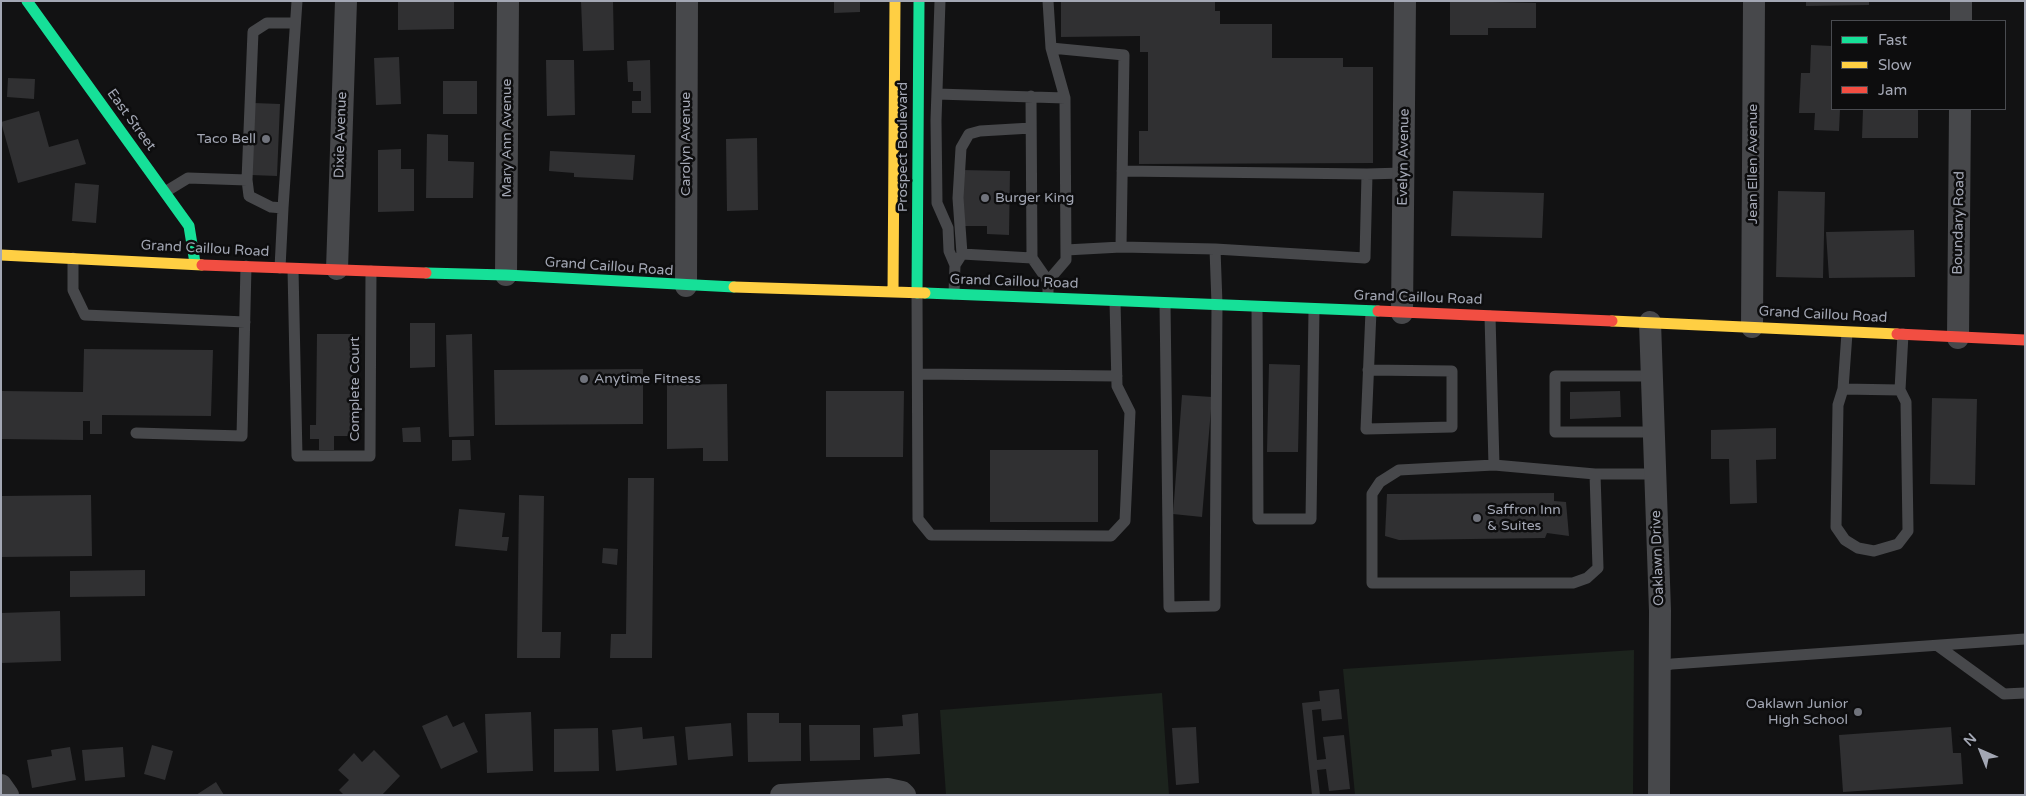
<!DOCTYPE html>
<style>
body{margin:0}
#map{position:relative;width:2026px;height:796px;overflow:hidden;background:#121213;font-family:"Varela Round",sans-serif}
canvas{display:block}
.frame{position:absolute;inset:0;border:2px solid #a3a7b4;pointer-events:none}
.legend{position:absolute;left:1831px;top:20px;width:175px;height:90px;box-sizing:border-box;background:#0d0d0e;border:1px solid #494b50;margin:0;padding:6px 9px;list-style:none;font-size:15px;color:#a3a7b4}
.legend li{display:flex;align-items:center;gap:10px;height:25px}
.legend b{width:25px;border:1px solid #494b50}
.north{position:absolute;left:1956px;top:726px;width:50px;height:50px;-webkit-text-stroke:4px #0d0d0e;paint-order:stroke;rotate:316deg;font-size:14px;font-weight:700;line-height:20px;text-align:center;color:#a3a7b4}
.north::after{content:'';display:block;margin:auto;width:18px;height:22px;background:#a3a7b4;clip-path:polygon(50% 0,100% 100%,50% 72%,0 100%)}
</style>
<div id="map">
<canvas width="2026" height="796"></canvas>
<div class="frame"></div>
<ul class="legend">
<li><b style="height:6px;background:#16e098"></b>Fast</li>
<li><b style="height:6px;background:#ffcf43"></b>Slow</li>
<li><b style="height:6px;background:#f24e42"></b>Jam</li>
</ul>
<div class="north">N</div>
</div>
<script>
const c = document.querySelector('canvas').getContext('2d');
c.lineJoin = 'round';
function fill(path, color) {
  c.fillStyle = color;
  c.fill(path, 'evenodd');
}
function trace(path, color, width, dash) {
  c.strokeStyle = color;
  c.lineWidth = width;
  c.lineCap = dash ? 'butt' : 'round';
  c.setLineDash(dash || []);
  c.stroke(path);
}
function drawText(font, color, halo, rows, align = 'center') {
  c.font = font + ' "Varela Round",sans-serif';
  c.lineWidth = 5;
  c.setLineDash([]);
  c.textBaseline = 'middle';
  c.strokeStyle = halo;
  c.fillStyle = color;
  for (const [text, x, y, turn = 0] of rows) {
    c.save();
    c.translate(x, y);
    c.rotate((+turn || 0) * Math.PI / 180);
    c.textAlign = isNaN(turn) ? turn : align;
    if (halo) c.strokeText(text, 0, 0);
    c.fillText(text, 0, 0);
    c.restore();
  }
}
fill(new Path2D(`
 M 1634,650 L 1633,795 L 1355,795 L 1343,669 Z
 M 1162,693 L 1169,795 L 946,795 L 940,710 Z`), '#1c231d');
fill(new Path2D(`
 M 398,1 L 454,1 L 454,29 L 398,30 Z
 M 581,1 L 613,1 L 614,50 L 583,51 Z
 M 834,1 L 860,1 L 860,12 L 834,13 Z
 M 1061,1 L 1215,1 L 1215,11 L 1220,11 L 1220,24 L 1272,24 L 1272,58 L 1343,58 L 1343,67 L 1373,67 L 1373,163 L 1139,164 L 1139,131 L 1148,131 L 1148,52 L 1140,52 L 1140,36 L 1061,37 Z
 M 1450,1 L 1536,3 L 1536,28 L 1488,28 L 1488,35 L 1450,35 Z
 M 1806,1 L 1869,1 L 1869,5 L 1806,6 Z
 M 1811,45 L 1832,46 L 1832,109 L 1840,109 L 1839,131 L 1814,130 L 1815,113 L 1799,113 L 1801,73 L 1810,73 Z
 M 399,57 L 401,104 L 376,105 L 374,58 Z
 M 546,60 L 574,60 L 575,115 L 547,116 Z
 M 650,60 L 651,113 L 632,113 L 632,101 L 641,101 L 641,91 L 633,91 L 633,82 L 628,82 L 627,61 Z
 M 8,78 L 35,79 L 34,99 L 7,97 Z
 M 443,81 L 477,81 L 477,114 L 443,114 Z
 M 254,103 L 280,104 L 277,176 L 251,175 Z
 M 1863,109 L 1918,109 L 1918,138 L 1862,138 Z
 M 39,111 L 49,147 L 78,139 L 86,164 L 18,183 L 1,122 Z
 M 427,134 L 448,135 L 448,161 L 474,162 L 473,198 L 426,198 Z
 M 757,138 L 758,210 L 727,211 L 726,139 Z
 M 401,149 L 401,169 L 414,169 L 414,211 L 378,212 L 378,150 Z
 M 550,151 L 635,155 L 633,180 L 574,177 L 574,173 L 549,171 Z
 M 961,170 L 1010,171 L 1009,235 L 987,234 L 987,226 L 961,226 Z
 M 75,183 L 99,185 L 96,223 L 72,221 Z
 M 1453,191 L 1544,193 L 1542,238 L 1451,236 Z
 M 1778,191 L 1825,192 L 1823,278 L 1776,277 Z
 M 1914,230 L 1915,277 L 1829,278 L 1826,232 Z
 M 410,323 L 435,323 L 435,367 L 410,368 Z
 M 317,334 L 353,334 L 352,436 L 334,436 L 334,450 L 319,450 L 319,439 L 310,439 L 310,425 L 316,425 Z
 M 472,334 L 474,436 L 449,437 L 446,335 Z
 M 84,349 L 213,350 L 211,416 L 102,415 L 102,434 L 90,434 L 90,421 L 83,421 L 83,440 L 1,439 L 1,391 L 83,392 Z
 M 1269,364 L 1300,365 L 1298,452 L 1267,452 Z
 M 643,369 L 643,424 L 495,425 L 494,370 Z
 M 727,384 L 728,461 L 703,461 L 703,448 L 667,449 L 667,385 Z
 M 826,391 L 904,391 L 903,457 L 826,457 Z
 M 1620,391 L 1621,417 L 1570,419 L 1570,392 Z
 M 1182,395 L 1212,397 L 1202,517 L 1173,514 Z
 M 1932,398 L 1977,399 L 1975,485 L 1930,484 Z
 M 420,427 L 421,442 L 403,442 L 402,428 Z
 M 1776,428 L 1776,459 L 1756,460 L 1757,503 L 1730,504 L 1729,459 L 1711,459 L 1711,430 Z
 M 452,440 L 470,440 L 471,460 L 452,461 Z
 M 990,450 L 1098,450 L 1098,522 L 990,522 Z
 M 628,478 L 654,478 L 652,658 L 610,658 L 611,634 L 626,634 Z
 M 1554,493 L 1554,501 L 1566,502 L 1569,536 L 1547,533 L 1545,538 L 1399,540 L 1385,536 L 1387,494 Z
 M 91,495 L 92,556 L 1,557 L 1,496 Z
 M 519,495 L 544,496 L 542,632 L 561,632 L 560,658 L 517,658 Z
 M 459,509 L 505,513 L 502,537 L 509,537 L 507,551 L 455,546 Z
 M 603,548 L 618,549 L 617,565 L 602,563 Z
 M 145,570 L 145,596 L 70,597 L 70,571 Z
 M 60,611 L 61,661 L 1,663 L 1,613 Z
 M 1339,689 L 1342,719 L 1322,721 L 1321,709 L 1312,710 L 1317,760 L 1326,759 L 1323,737 L 1344,735 L 1350,789 L 1329,791 L 1326,769 L 1317,770 L 1320,795 L 1312,795 L 1302,703 L 1320,701 L 1319,691 Z
 M 531,712 L 533,771 L 487,773 L 485,714 Z
 M 747,713 L 779,713 L 779,723 L 801,723 L 801,761 L 748,762 Z
 M 918,713 L 920,754 L 874,757 L 873,728 L 903,726 L 902,715 Z
 M 447,715 L 453,727 L 464,722 L 478,752 L 441,769 L 422,726 Z
 M 731,723 L 733,756 L 688,760 L 685,727 Z
 M 809,725 L 860,725 L 860,760 L 810,761 Z
 M 642,727 L 643,739 L 674,736 L 677,765 L 616,771 L 612,730 Z
 M 1196,727 L 1199,783 L 1176,785 L 1172,728 Z
 M 1951,727 L 1953,753 L 1961,753 L 1963,784 L 1843,792 L 1839,735 Z
 M 598,728 L 599,771 L 554,772 L 554,729 Z
 M 152,745 L 173,751 L 165,780 L 144,774 Z
 M 70,747 L 76,780 L 32,788 L 27,760 L 52,756 L 51,750 Z
 M 123,747 L 125,777 L 85,781 L 82,750 Z
 M 374,750 L 400,776 L 382,795 L 344,795 L 339,790 L 349,780 L 338,770 L 354,753 L 362,762 Z
 M 216,782 L 224,795 L 196,795 Z`), '#303032');
trace(new Path2D(`
 M 940,1 L 936,120 L 937,203 L 948,228 L 949,251 L 955,265
 M 1048,1 L 1051,48 L 1065,98 L 1066,260 L 1048,281 L 1048,297
 M 1051,48 L 1124,55 L 1121,247 L 1215,249 L 1365,258 L 1367,174 L 1122,171
 M 937,94 L 1065,98
 M 1031,96 L 1032,258 L 1048,281
 M 1367,174 L 1403,173
 M 247,180 L 253,32 L 267,23 L 295,23
 M 165,192 L 188,178 L 247,180 L 249,196 L 271,207 L 283,208 L 280,268
 M 283,208 L 297,1
 M 1066,250 L 1121,247
 M 962,254 L 1032,258
 M 73,258 L 73,290 L 85,315 L 245,322
 M 293,269 L 297,456 L 370,456 L 371,271
 M 917,293 L 918,519 L 931,535 L 1111,536 L 1125,521 L 1130,412 L 1117,386 L 1115,301
 M 954,294 L 955,265 L 962,254 L 958,198 L 961,148 L 969,134 L 980,131 L 1031,128
 M 1165,303 L 1169,607 L 1215,606 L 1217,304 L 1215,249
 M 1257,307 L 1258,519 L 1311,519 L 1314,309
 M 1490,316 L 1494,465 L 1399,470 L 1380,482 L 1372,494 L 1372,583 L 1573,583 L 1587,578 L 1598,568 L 1595,474 L 1494,465
 M 1847,333 L 1843,389 L 1838,405 L 1836,527 L 1845,540 L 1858,548 L 1874,551 L 1898,544 L 1908,531 L 1906,402 L 1900,390 L 1903,334
 M 1368,370 L 1452,371 L 1452,427 L 1366,429 L 1371,311
 M 918,374 L 1117,376
 M 1652,376 L 1555,376 L 1555,432 L 1654,432
 M 1843,389 L 1900,390
 M 136,433 L 242,436 L 246,266
 M 1595,474 L 1655,474
 M 1938,646 L 2004,694 L 2025,693
 M 1660,667 L 1672,664 L 2025,639`), '#47484b', 11);
trace(new Path2D(`
 M 1961,21 L 1961,1
 M 337,269 L 346,1
 M 506,275 L 508,1
 M 686,286 L 687,1
 M 1402,313 L 1405,1
 M 1650,322 L 1660,611 L 1659,795
 M 1752,327 L 1754,1
 M 1958,338 L 1960,109
 M 1,785 L 8,795
 M 781,795 L 888,789 L 902,792 L 905,795`), '#47484b', 22);
trace(new Path2D(`
 M 27,1 L 189,226 L 195,263
 M 426,273 L 506,275 L 734,287
 M 917,293 L 919,1
 M 925,293 L 1378,311`), '#16e098', 11);
trace(new Path2D(`
 M 1,255 L 202,265
 M 734,287 L 925,293
 M 893,292 L 895,1
 M 1612,321 L 1897,334`), '#ffcf43', 11);
trace(new Path2D(`
 M 202,265 L 426,273
 M 1378,311 L 1612,321
 M 1897,334 L 2025,340`), '#f24e42', 11);
for (const [x, y, r, color] of [
 [266,139,5,"#70737c"],
 [985,198,5,"#70737c"],
 [584,379,5,"#70737c"],
 [1477,518,5,"#70737c"],
 [1858,712,5,"#70737c"]
]) {
  const dot = new Path2D();
  dot.arc(x, y, r, 0, 2 * Math.PI);
  c.fillStyle = color;
  c.fill(dot);
  trace(dot, '#0d0d0e', 2);
}
drawText('14px', '#a3a7b4', '#0d0d0e', [
 ["East Street",131,120,54],
 ["Dixie Avenue",341,135,-88],
 ["Mary Ann Avenue",507,138,-90],
 ["Carolyn Avenue",686,144,-90],
 ["Prospect Boulevard",903,147,-90],
 ["Evelyn Avenue",1404,157,-89],
 ["Jean Ellen Avenue",1753,164,-90],
 ["Boundary Road",1959,223,-89],
 ["Grand Caillou Road",205,249,3],
 ["Grand Caillou Road",609,267,4],
 ["Grand Caillou Road",1014,282,2],
 ["Grand Caillou Road",1418,298,2],
 ["Grand Caillou Road",1823,315,3],
 ["Complete Court",355,389,-90],
 ["Oaklawn Drive",1658,558,-92]
]);
drawText('14px', '#a3a7b4', '#0d0d0e', [
 ["Taco Bell",256,139,"right"],
 ["Burger King",995,198],
 ["Anytime Fitness",594,379],
 ["Saffron Inn",1487,510],
 ["& Suites",1487,526],
 ["Oaklawn Junior",1848,704,"right"],
 ["High School",1848,720,"right"]
], 'left');
</script>
